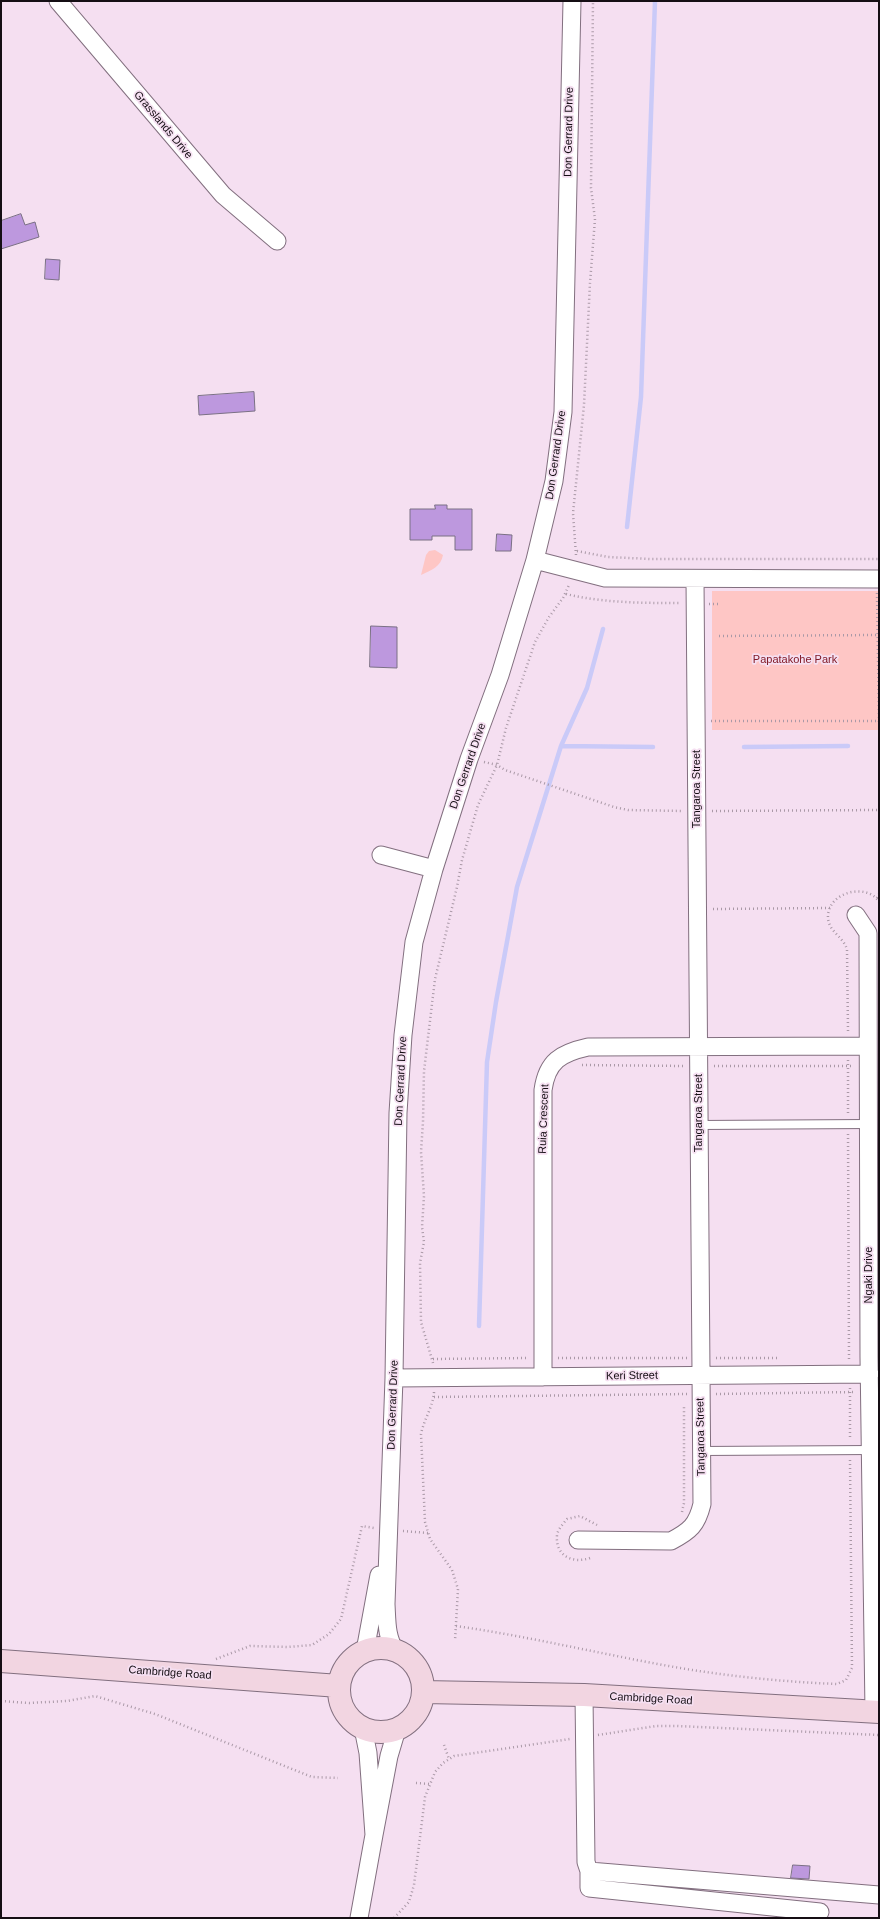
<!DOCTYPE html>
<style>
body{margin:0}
#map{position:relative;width:880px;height:1919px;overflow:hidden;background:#f5dff1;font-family:Arial,sans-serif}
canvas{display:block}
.frame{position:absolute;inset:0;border:2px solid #150e14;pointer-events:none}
</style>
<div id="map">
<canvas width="880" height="1919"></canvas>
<div class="frame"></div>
</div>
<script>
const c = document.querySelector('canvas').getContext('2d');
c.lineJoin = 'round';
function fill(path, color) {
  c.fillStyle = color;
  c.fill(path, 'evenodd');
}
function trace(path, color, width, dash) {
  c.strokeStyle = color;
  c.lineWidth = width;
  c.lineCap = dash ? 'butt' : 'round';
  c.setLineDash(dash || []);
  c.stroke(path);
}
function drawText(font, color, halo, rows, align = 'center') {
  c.font = font + ' Arial,sans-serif';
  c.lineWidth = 3.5;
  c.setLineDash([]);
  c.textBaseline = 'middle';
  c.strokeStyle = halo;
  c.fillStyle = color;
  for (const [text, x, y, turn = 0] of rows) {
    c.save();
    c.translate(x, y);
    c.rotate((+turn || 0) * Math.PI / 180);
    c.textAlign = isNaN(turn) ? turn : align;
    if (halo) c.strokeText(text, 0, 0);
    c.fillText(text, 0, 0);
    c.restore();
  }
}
fill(new Path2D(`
 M 435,550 L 443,555 C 441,567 431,570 421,575 L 426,555 L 429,551 Z
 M 712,591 L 879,591 L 879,730 L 712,730 Z`), '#fec6c5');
trace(new Path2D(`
 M 627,527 L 641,397 L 655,1
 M 561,746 L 653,747
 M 744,747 L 848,746
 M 479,1326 L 487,1062 L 496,1002 L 517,887 L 561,746 L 587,688 L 603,629`), '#cacaf8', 4.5);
const building = new Path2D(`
 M 21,214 L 25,225 L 35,222 L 39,237 L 1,249 L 1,221 Z
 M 46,259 L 60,260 L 59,280 L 45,279 Z
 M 254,392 L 255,411 L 199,415 L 198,396 Z
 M 435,505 L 447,505 L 447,509 L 472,509 L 472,550 L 455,550 L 455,536 L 432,536 L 432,540 L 410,540 L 410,509 L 435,509 Z
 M 497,534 L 512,535 L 511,551 L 496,551 Z
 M 371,626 L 397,627 L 397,668 L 370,667 Z
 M 793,1865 L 810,1866 L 809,1879 L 791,1878 Z`);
fill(building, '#bd98de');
trace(building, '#7a7084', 1);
const lane = new Path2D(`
 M 699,1125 L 868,1124
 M 701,1451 L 871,1450`);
const street = new Path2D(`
 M 58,1 L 223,195 L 277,241
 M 535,560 L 605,578 L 879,579
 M 381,855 L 434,869
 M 856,915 L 868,933 L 869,1357 L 874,1712
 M 543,1377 L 543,1090 C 547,1061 561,1053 588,1047 L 868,1046
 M 394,1378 L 870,1374
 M 578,1540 L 671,1541 C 690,1531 697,1525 702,1504 L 695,579
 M 365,1651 L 379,1575
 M 396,1652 C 386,1637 387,1621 386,1604 L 394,1378 L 398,1113 L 403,1035 L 414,942 L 434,869 L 469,759 L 500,675 L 535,560 L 554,481 L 563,412 L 572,1
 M 584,1695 L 586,1862 L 589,1871 L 589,1888 L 820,1912
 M 363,1728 L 368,1753 L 374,1835 L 389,1756 L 397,1729
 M 589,1871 L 879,1895
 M 359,1918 L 374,1835`);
const secondary = new Path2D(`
 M339 1690a42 42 0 1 1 84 0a42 42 0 1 1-84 0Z
 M 1,1661 L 339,1686
 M 423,1692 L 584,1695 L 879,1712`);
trace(lane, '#826f7f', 10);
trace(street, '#826f7f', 19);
trace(secondary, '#826f7f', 24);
trace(new Path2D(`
 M 577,551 L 608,557 L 651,559 L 879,559
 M 576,555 L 573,513 L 584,405 L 590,283 L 595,219 L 591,188 L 593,1
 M 877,593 L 879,723
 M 566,594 C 604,603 641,603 680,603
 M 709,604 L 721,604
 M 719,636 L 878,635
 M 711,721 L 879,721
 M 484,762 L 497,765 L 505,770 L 614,807 L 628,810 L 683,811
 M 712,811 L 879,810
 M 877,898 L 879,894
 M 713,909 L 830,908
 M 848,1031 L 847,949 C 842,935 827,931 828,915 C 830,891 868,883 879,902
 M 582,1065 L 685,1066
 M 714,1066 L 854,1066
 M 848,1113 L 848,1060
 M 848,1134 L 849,1359
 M 558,1358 L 687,1358
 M 716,1358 L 777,1358
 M 433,1359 L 529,1358
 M 433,1363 L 421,1322 L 420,1263 L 424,1242 L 422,1227 L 424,1196 L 421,1152 L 423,1122 L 424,1071 L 435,979 L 457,887 L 462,860 L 478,805 L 497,765 L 506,728 L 535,642 L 549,617 L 563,598 L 569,585
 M 850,1388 L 850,1439
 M 434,1392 C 433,1407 424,1419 421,1434 L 425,1522 L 430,1539 L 452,1570 L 458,1589 L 455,1641
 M 716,1394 L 855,1392
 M 434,1397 L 687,1394
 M 682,1512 L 684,1503 L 684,1405
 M 403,1531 L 428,1533
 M 590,1558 C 573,1564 555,1556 557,1535 C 558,1529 563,1524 567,1519 L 580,1516 L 597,1525
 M 456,1626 C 533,1637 609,1656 686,1669 C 736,1677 787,1682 837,1684 L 846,1680 L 852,1668 L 850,1460
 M 216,1659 L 250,1646 L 288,1647 L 312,1645 L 329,1634 L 341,1619 L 362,1526 L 374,1528
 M 1,1701 L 29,1703 L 67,1701 L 95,1696 L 155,1714 L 312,1777 L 338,1778
 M 598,1735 L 656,1726 L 677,1726 L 879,1735
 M 444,1745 L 449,1759
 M 416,1783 L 430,1784
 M 394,1918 L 409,1902 L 414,1885 L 425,1797 L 435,1772 L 443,1763 L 454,1756 L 570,1739`), '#aa99a7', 2.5, [1, 3]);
trace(lane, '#fff', 8);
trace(street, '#fff', 17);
trace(secondary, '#f2d5e1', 22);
drawText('11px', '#150e14', '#f5dff1', [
 ["Grasslands Drive",163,125,50],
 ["Don Gerrard Drive",569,132,-89],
 ["Don Gerrard Drive",556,455,-82],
 ["Don Gerrard Drive",468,766,-71],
 ["Tangaroa Street",697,789,-90],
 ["Don Gerrard Drive",401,1081,-87],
 ["Tangaroa Street",699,1113,-90],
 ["Ruia Crescent",544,1119,-88],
 ["Ngaki Drive",869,1275,-90],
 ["Keri Street",632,1376,-1],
 ["Don Gerrard Drive",393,1405,-88],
 ["Tangaroa Street",701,1437,-91],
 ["Cambridge Road",170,1673,4],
 ["Cambridge Road",651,1699,3]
]);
drawText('11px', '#821b28', '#f5dff1', [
 ["Papatakohe Park",795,660]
]);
</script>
